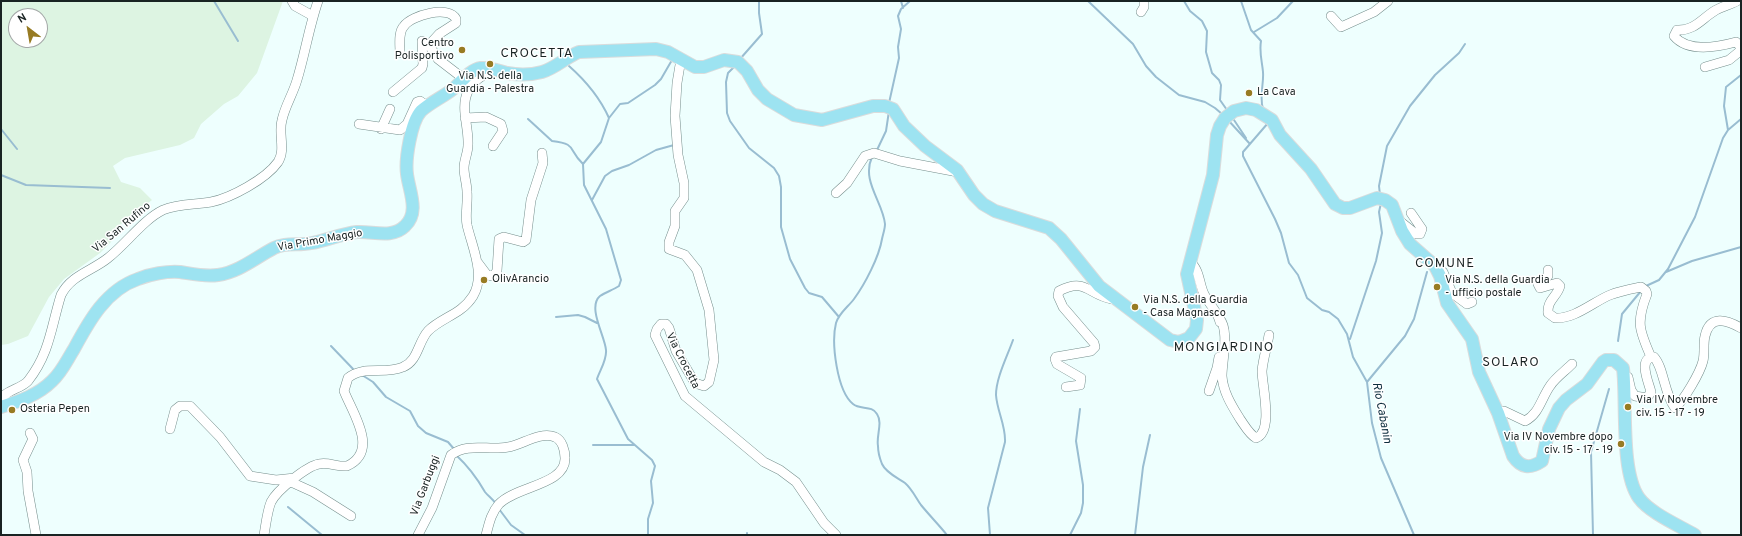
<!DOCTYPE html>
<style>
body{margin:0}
#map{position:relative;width:1742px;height:536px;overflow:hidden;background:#eefffe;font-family:Overpass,sans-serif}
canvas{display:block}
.frame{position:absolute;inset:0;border:2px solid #192323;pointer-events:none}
.north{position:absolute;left:8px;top:8px;width:40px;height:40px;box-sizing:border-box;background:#fff;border:1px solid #a3a7a7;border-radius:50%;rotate:329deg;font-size:11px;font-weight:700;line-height:16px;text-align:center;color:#192323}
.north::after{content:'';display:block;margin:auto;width:14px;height:18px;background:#977b23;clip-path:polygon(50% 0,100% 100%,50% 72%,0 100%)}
</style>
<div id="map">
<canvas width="1742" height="536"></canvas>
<div class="frame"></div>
<div class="north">N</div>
</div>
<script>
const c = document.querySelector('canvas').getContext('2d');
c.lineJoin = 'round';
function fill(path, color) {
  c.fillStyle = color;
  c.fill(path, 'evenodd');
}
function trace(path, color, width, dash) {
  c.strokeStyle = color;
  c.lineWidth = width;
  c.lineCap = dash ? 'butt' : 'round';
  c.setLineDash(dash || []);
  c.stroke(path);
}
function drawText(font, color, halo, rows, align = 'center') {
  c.font = font + ' Overpass,sans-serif';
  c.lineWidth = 3;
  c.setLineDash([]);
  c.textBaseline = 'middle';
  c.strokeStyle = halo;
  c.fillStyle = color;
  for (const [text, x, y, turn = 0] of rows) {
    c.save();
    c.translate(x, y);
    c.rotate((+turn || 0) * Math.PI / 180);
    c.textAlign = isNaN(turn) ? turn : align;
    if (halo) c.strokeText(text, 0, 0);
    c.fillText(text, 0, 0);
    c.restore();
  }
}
fill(new Path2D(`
 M 1,1 L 283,1 L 257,73 L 238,96 L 224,104 L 201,124 L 194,138 L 180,145 L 125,158 L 113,166 L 121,182 L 140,188 L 152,200 L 116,228 L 111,242 L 100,253 L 64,279 L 49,297 L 28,336 L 8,344 L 1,345 ZM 16,16 L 40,16 L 40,40 L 16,40 Z`), '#ddf4e2');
trace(new Path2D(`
 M 214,1 L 238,41
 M 901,1 L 903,8
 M 1088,1 L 1133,44 L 1146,66 L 1156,77 L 1179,95 L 1205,102 L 1215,108 L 1222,114
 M 1184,1 L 1190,11 L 1202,21 L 1207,31 L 1206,52 L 1212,73 L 1219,80 L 1221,85 L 1220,100 L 1227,110
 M 1241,1 L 1251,30 L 1261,41 C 1259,52 1262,61 1263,72 C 1264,85 1259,96 1263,109
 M 1254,32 L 1277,18 L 1293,1
 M 740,59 L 762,34 L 759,13 L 759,1
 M 569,66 C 586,81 600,98 609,118
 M 735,66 L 728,73 L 726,82 L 727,113 L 730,121 L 749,148 L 774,168 L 779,176 L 781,187 L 781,227 L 790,259 L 805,288 L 809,293 L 822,297 L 839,317
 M 889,103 L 899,58 L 898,47 L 901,29 L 898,16 L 901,9 L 910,1
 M 1232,117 L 1246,138
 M 528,119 L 552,141 C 578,144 567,149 583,164
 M 1228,120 L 1250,144
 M 1268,123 L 1243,152 L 1243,156 L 1275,219 L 1281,233 L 1289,263 L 1298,275 L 1307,298 L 1322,310 L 1329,312 L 1338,319 L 1347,334 L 1353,357 L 1367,382 L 1372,423 L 1381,458 L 1414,535
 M 1,129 L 17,149
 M 1728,130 L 1741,119
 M 877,150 L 886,131 L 889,111
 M 872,157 C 861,181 883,202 885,224 C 885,229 883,234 882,239 C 879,257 865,284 854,299 C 848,307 839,313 836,323 C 831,343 837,391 853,404 C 860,410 872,405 877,414 C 883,423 876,436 878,446 C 878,452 880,459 882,464 C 886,473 898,478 905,483 C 912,489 916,498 921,505 C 930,516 939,525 947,535
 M 1,175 L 26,185 L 110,188
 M 1380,195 L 1379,186 L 1387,146 L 1410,106 L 1435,75 L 1459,53 L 1465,44
 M 592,200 L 605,176 L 612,171 L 629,165 L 656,150 L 674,145
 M 1666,272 L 1692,261 L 1741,247
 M 1646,286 L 1659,280 L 1668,269 L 1695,217 L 1723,138 L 1728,130 L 1724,106 L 1726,87 L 1741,75
 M 556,317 L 578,315 L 585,317 L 597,323
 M 1350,339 L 1376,261 L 1382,233 L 1379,212 L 1381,203
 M 1618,341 L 1622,314 L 1641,291
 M 331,346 L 355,371
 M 362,375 L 373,382 L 386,397 L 410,411 L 418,426 L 426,433 L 448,442 L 454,449
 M 1367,382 L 1405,336 L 1414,319 L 1427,272
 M 593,445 L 634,445
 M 456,455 C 468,466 477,478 485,492 C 488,496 493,499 496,504
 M 288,507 L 322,535
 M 499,509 L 511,525 L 525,535
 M 648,535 L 648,519 L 653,503 L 651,481 L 655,466 L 652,460 L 628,439 L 597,379 C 600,370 607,360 606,350 C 605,336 587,307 600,296 C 606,292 613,290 619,286 L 621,280 L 606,229 L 584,185 L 583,164 L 601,142 L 609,118 L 620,104 L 628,103 L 655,85 L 661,79 L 672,60
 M 747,535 L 747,533
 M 990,535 L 988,508 L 1005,442 C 1006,426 997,411 996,395 C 996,378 1007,357 1013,340
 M 1070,535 L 1081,513 L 1083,503 L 1083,485 L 1076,441 L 1080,409
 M 1135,535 L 1143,467 L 1150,435
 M 1593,535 L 1591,452 L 1609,389`), '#99bdd1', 2);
const minor = new Path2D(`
 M 292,1 L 295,6 L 313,16
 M 1141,12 L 1144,7 L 1144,1
 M 1331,16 L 1341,27 L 1374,12 L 1388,1
 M 400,53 C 400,45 398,32 404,26 C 412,15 449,5 456,19 L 456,23 L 439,34 L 429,45
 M 681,59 L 677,83 L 675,116 L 678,155 L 684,183 L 684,198 L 675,211 L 675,226 L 669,242 L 669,249 L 685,255 L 697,270 L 709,310 L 714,360 L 709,382 L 704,386 L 695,383 L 676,351 L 669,328 L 666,324 L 661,324 L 657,329 L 655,335 L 685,396 L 764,462 L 780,470 L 796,482 L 824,523 L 836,535
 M 1705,67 L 1729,60 L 1740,51 L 1741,47 L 1736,42 C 1718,47 1688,53 1674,36 L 1677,30 C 1695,31 1702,18 1716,10 C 1723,6 1730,5 1737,1
 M 393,92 L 422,68 L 423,64 L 422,41 L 429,45 L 438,59 L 464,79
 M 465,118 L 486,117 L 501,124 L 503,131 L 493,146
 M 359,124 L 400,130 L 407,124 L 417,102 L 420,101 L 427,106
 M 381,129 L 390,109
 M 836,193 L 847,183 L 865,156 L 874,153 L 900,161 L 958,172
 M 1397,219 L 1416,234 L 1420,234 L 1422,229 L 1411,213
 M 1190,262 C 1200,270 1199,284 1204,294 C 1209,304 1218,312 1220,322
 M 478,263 L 487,275 L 493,276 L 497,271 L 499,239 L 504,237 L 523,242 L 526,240 L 531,200 L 543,163 L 542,153
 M 1548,270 L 1548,276 L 1538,284 L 1540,288 L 1557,283 L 1560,286 C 1557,297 1547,300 1548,313 L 1555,318 C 1575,319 1593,302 1610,295 C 1620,291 1631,289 1641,287 L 1646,291 L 1647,294 C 1636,322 1639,330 1651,357
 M 1443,272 L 1452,293 L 1467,304 L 1472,302
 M 1219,318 C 1230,330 1222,360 1222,376 C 1223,392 1232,406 1240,419 C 1245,426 1249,434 1256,438 C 1274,432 1262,385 1262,371 C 1263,359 1267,347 1269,335
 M 1628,377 L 1631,390 L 1635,396 L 1647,398 L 1651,392 C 1649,383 1637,358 1654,357 C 1664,368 1664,394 1675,408 C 1684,400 1700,373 1703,361 C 1705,353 1703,344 1705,336 C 1710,314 1727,320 1741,328
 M 1066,387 L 1080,385 L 1081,378 L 1057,364 L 1055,359 L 1056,357 L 1091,351 L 1095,347 L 1094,343 L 1063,307 L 1058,296 L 1059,291 C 1086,277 1088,295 1112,299
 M 1209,391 L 1217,368 L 1219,357
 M 1,400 C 5,390 21,389 28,381 C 50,353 51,327 61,295 C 71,275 92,271 108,258 C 125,245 144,219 163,210 C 179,203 194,205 211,202 C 231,198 266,179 278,162 C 286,150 278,133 282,120 C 285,106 293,94 297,80 C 305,54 309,27 318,1
 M 1498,413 L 1504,411 L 1525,421 C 1539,414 1541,399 1550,386 C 1555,378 1565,371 1572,364
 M 170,429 L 175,410 L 180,406 L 190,406 L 220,437 L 250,476 L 276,480 L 295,478
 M 30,433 L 33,439 L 23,460 L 27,472 L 28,491 L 36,535
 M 291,482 L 313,492 L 351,516
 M 264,535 C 266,524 267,512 271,502 C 277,490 307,466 319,464 C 329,462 337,467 347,466 C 380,451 352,412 344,391 L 348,378 C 363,365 385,375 403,367 C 418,361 418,342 428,331 C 442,317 461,315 473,296 C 486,275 472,247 467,225 C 465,214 468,203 467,192 C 467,184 464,176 464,168 C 464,160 468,153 468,145 C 469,127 460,108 468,91 C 473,80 486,73 496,69
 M 418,535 L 432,508 L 451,455 C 468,442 489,451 508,447 C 522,445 540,431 555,437 C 562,440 565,450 565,458 C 566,485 516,486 499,504 C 491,513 489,524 486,535`);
const major = new Path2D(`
 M 1,407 C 20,401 38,395 52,381 C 62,372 67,360 74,349 C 89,321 106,290 138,279 C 150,274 167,271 180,272 C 193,274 205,277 218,275 C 239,272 255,258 274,248 C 285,242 299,246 312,243 C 327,240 341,234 357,232 C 373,231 392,239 405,226 C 420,212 409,191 407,174 C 405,159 411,122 421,111 C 431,102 443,97 453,89 C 462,82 469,70 481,68 C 490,67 499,71 507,73 C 518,75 531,75 542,72 C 556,68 566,57 579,52 L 656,49 L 668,52 L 695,67 L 704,67 L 724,60 L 738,62 L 747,71 L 758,90 L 767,99 L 794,115 L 822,120 L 873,106 L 885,106 L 893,109 L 904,126 L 925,146 L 957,170 L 974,195 L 983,204 L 995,211 L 1049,228 L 1061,239 L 1099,286 L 1170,340 L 1179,342 L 1189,338 L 1196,329 L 1197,320 L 1187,274 L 1213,175 L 1217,135 L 1220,126 L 1225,118 L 1234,111 L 1246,108 L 1256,110 L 1272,120 L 1280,135 L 1311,169 L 1335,204 L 1343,208 L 1350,208 L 1377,198 L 1385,200 L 1392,205 L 1402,231 L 1410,244 L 1435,266 L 1440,276 L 1447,303 L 1472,339 L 1479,372 L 1498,413 L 1513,456 C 1521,468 1530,469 1542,461 L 1549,429 L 1559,408 L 1566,400 L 1587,384 L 1603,362 L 1606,360 L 1614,360 L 1623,368 C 1627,401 1620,472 1639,498 C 1650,513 1678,525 1695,535`);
trace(minor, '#758e8c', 10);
trace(major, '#dadcdc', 14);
trace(minor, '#fff', 9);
trace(major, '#9de3f1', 12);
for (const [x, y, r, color] of [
 [462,50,4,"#977b23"],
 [490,64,4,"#977b23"],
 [1249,93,4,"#977b23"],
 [484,280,4,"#977b23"],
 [1437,287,4,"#977b23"],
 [1135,307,4,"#977b23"],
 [1628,407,4,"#977b23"],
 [12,410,4,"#977b23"],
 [1621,444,4,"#977b23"]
]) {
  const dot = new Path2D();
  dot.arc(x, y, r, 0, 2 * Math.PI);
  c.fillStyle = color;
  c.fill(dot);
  trace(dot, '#fff', 1.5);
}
drawText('11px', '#192323', '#fff', [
 ["Centro",454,44,"right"],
 ["Polisportivo",454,57,"right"],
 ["Via N.S. della",490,77,"center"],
 ["Guardia - Palestra",490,90,"center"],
 ["La Cava",1257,93],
 ["OlivArancio",492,280],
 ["Via N.S. della Guardia",1445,281],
 ["- ufficio postale",1445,294],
 ["Via N.S. della Guardia",1143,301],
 ["- Casa Magnasco",1143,314],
 ["Via IV Novembre",1636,401],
 ["civ. 15 - 17 - 19",1636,414],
 ["Osteria Pepen",20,410],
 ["Via IV Novembre dopo",1613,438,"right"],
 ["civ. 15 - 17 - 19",1613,451,"right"]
], 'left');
drawText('11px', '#192323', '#fff', [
 ["Via San Rufino",122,228,-40],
 ["Via Primo Maggio",320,241,-10],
 ["Via Crocetta",682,361,63],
 ["Via Garbuggi",426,486,-69]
]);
drawText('italic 12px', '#0e2e3e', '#fff', [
 ["Rio Cabanin",1381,413,79]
]);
c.letterSpacing = '1px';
drawText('13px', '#192323', '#fff', [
 ["CROCETTA",537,54],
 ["COMUNE",1445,264],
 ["MONGIARDINO",1224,348],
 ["SOLARO",1511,363]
]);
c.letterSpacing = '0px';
</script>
